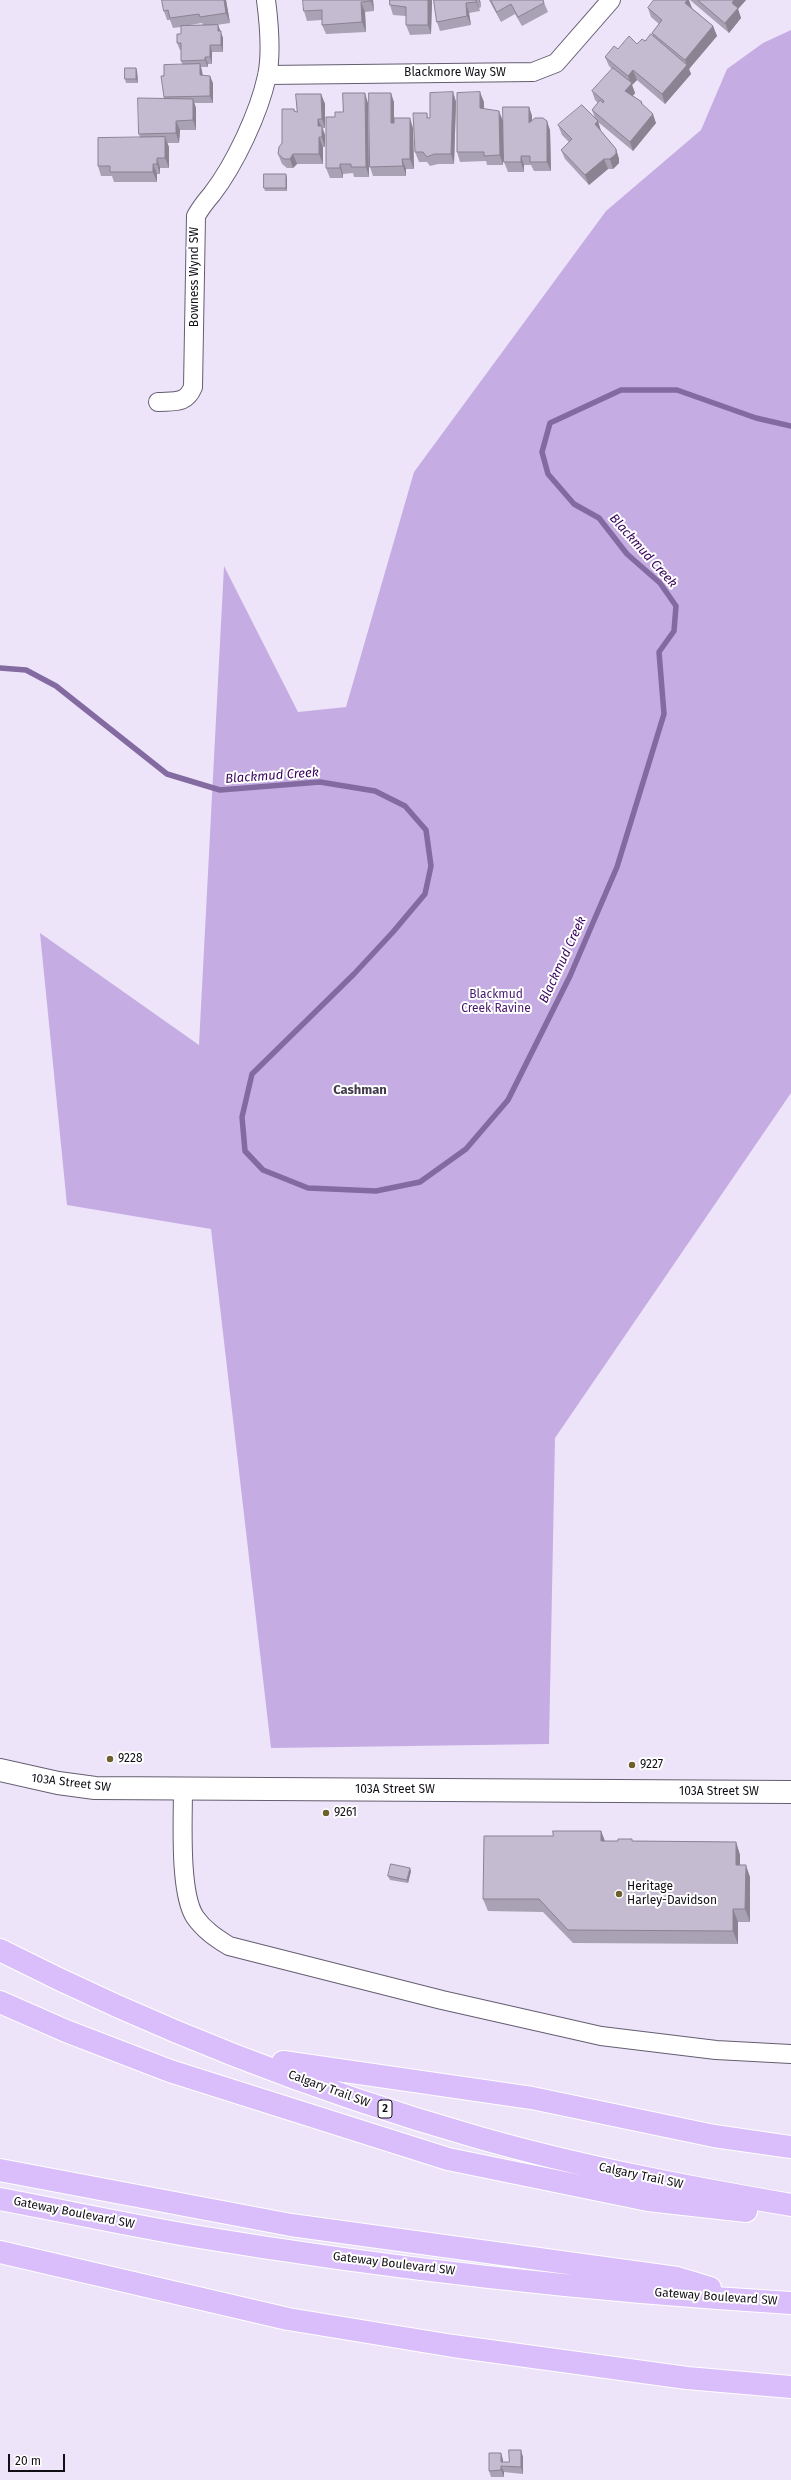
<!DOCTYPE html>
<style>
body{margin:0}
#map{position:relative;width:791px;height:2480px;overflow:hidden;background:#ede4fa;font-family:"Fira Sans",sans-serif}
canvas{display:block}
.scale{position:absolute;left:8px;top:2454px;width:57px;height:18px;box-sizing:border-box;border:2px solid #120e16;border-top:0;padding-left:5px;font-size:12px;line-height:14px;white-space:nowrap;color:#120e16;-webkit-text-stroke:3px #fff;paint-order:stroke}
</style>
<div id="map">
<canvas width="791" height="2480"></canvas>
<div class="scale">20 m</div>
</div>
<script>
const c = document.querySelector('canvas').getContext('2d');
c.lineJoin = 'round';
function fill(path, color) {
  c.fillStyle = color;
  c.fill(path, 'evenodd');
}
function trace(path, color, width, dash) {
  c.strokeStyle = color;
  c.lineWidth = width;
  c.lineCap = dash ? 'butt' : 'round';
  c.setLineDash(dash || []);
  c.stroke(path);
}
function drawText(font, color, halo, rows, align = 'center') {
  c.font = font + ' "Fira Sans",sans-serif';
  c.lineWidth = 4;
  c.setLineDash([]);
  c.textBaseline = 'middle';
  c.strokeStyle = halo;
  c.fillStyle = color;
  for (const [text, x, y, turn = 0] of rows) {
    c.save();
    c.translate(x, y);
    c.rotate((+turn || 0) * Math.PI / 180);
    c.textAlign = isNaN(turn) ? turn : align;
    if (halo) c.strokeText(text, 0, 0);
    c.fillText(text, 0, 0);
    c.restore();
  }
}
fill(new Path2D(`
 M 791,30 L 791,1093 L 555,1438 L 549,1744 L 271,1748 L 211,1229 L 67,1205 L 40,933 L 199,1045 L 224,566 L 298,712 L 346,707 L 414,472 L 606,211 L 701,130 L 727,69 L 763,43 Z`), '#c5ade3');
trace(new Path2D(`
 M 0,668 L 26,670 L 56,686 L 167,774 L 220,790 L 320,782 L 375,791 L 405,806 L 426,830 L 431,866 L 425,894 L 393,932 L 354,974 L 252,1074 L 242,1117 L 245,1151 L 263,1170 L 308,1188 L 376,1191 L 420,1182 L 466,1149 L 508,1100 L 570,976 L 617,867 L 664,714 L 659,652 L 674,631 L 676,606 L 660,583 L 627,554 L 599,518 L 574,504 L 548,474 L 542,452 L 550,423 L 621,390 L 677,390 L 756,418 L 791,426`), '#836aa0', 5.5);
const street = new Path2D(`
 M 267,75 L 533,72 L 556,63 L 611,0
 M 158,402 C 175,401 186,404 193,387 L 196,216 C 201,207 206,201 212,194 C 235,164 259,113 267,76 C 272,53 269,23 266,0
 M 183,1789 C 183,1819 179,1893 195,1917 C 204,1930 216,1938 229,1946 L 442,2000 L 601,2036 L 716,2050 L 791,2054`);
const secondary = new Path2D(`
 M 0,1770 L 58,1783 L 95,1788 L 791,1792`);
const highway = new Path2D(`
 M 0,1950 C 153,2028 315,2091 480,2138 C 582,2167 687,2187 791,2205
 M 0,2002 L 66,2031 L 170,2071 L 448,2159 L 648,2200 L 746,2211
 M 283,2062 L 532,2098 L 714,2136 L 791,2147
 M 0,2170 L 291,2225 L 677,2278 L 710,2288
 M 0,2199 C 64,2211 129,2225 193,2236 C 391,2269 591,2291 791,2303
 M 0,2252 L 288,2319 L 453,2346 L 687,2378 L 791,2387`);
trace(street, '#655d70', 20);
trace(secondary, '#655d70', 24);
trace(highway, '#fff', 24);
trace(street, '#fff', 18);
trace(secondary, '#fff', 22);
trace(highway, '#dabefc', 22);
fill(new Path2D(`
 M 162,0 L 226,0 L 230,23 L 216,25 L 218,25 L 223,38 L 223,52 L 212,52 L 212,64 L 208,64 L 208,67 L 201,67 L 202,71 L 203,76 L 213,83 L 213,103 L 194,103 L 196,108 L 196,130 L 180,130 L 179,143 L 167,143 L 169,147 L 169,168 L 160,168 L 160,174 L 157,174 L 157,182 L 114,182 L 112,176 L 101,176 L 98,166 L 140,138 L 139,134 L 164,98 L 164,76 L 183,65 L 181,61 L 181,50 L 180,50 L 177,43 L 181,34 L 181,27 L 173,28 L 170,20 L 167,20 L 164,11 ZM 202,23 L 203,25 L 190,25 Z
 M 373,0 L 374,11 L 365,12 L 366,32 L 326,34 L 322,25 L 322,20 L 307,21 L 304,11 Z
 M 432,0 L 431,34 L 410,35 L 406,25 L 406,16 L 393,15 L 390,5 Z
 M 434,0 L 480,0 L 481,7 L 479,8 L 480,11 L 469,13 L 471,25 L 440,31 L 437,22 Z
 M 489,0 L 543,0 L 548,12 L 522,26 L 515,14 L 501,22 Z
 M 690,0 L 746,0 L 738,9 L 741,18 L 729,33 Z
 M 648,8 L 692,8 L 713,26 L 717,36 L 689,69 L 691,74 L 665,104 L 637,80 L 632,85 L 635,93 L 633,96 L 642,102 L 643,106 L 656,123 L 633,151 L 598,122 L 601,131 L 616,149 L 619,159 L 619,163 L 613,169 L 608,169 L 589,185 L 565,159 L 561,150 L 569,142 L 562,135 L 558,125 L 595,118 L 592,110 L 598,103 L 595,100 L 592,91 L 612,69 L 609,66 L 605,57 L 618,49 L 637,44 L 653,36 L 652,33 L 659,24 L 651,17 Z
 M 136,68 L 137,71 L 138,83 L 126,83 L 125,79 Z
 M 453,92 L 456,102 L 454,164 L 438,164 L 430,166 L 427,162 L 419,162 L 415,152 L 427,113 L 428,118 L 430,118 Z
 M 321,94 L 325,104 L 325,128 L 323,128 L 325,135 L 325,147 L 323,147 L 323,164 L 297,164 L 293,168 L 287,168 L 282,164 L 278,154 L 294,109 L 295,112 L 297,112 Z
 M 394,102 L 394,123 L 413,128 L 414,169 L 406,169 L 406,176 L 373,176 L 370,167 Z
 M 484,102 L 484,109 L 503,121 L 503,165 L 487,165 L 486,161 L 460,162 L 457,152 Z
 M 368,103 L 369,177 L 354,177 L 353,173 L 343,174 L 343,178 L 330,178 L 326,168 L 343,112 Z
 M 529,107 L 532,116 L 532,120 L 550,130 L 551,171 L 534,171 L 531,165 L 524,165 L 524,172 L 508,172 L 504,162 Z
 M 287,178 L 287,191 L 265,191 L 264,188 Z
 M 601,1831 L 605,1841 L 618,1841 L 632,1839 L 632,1841 L 736,1842 L 740,1855 L 740,1865 L 750,1877 L 750,1922 L 738,1922 L 738,1944 L 573,1943 L 543,1912 L 488,1911 L 483,1899 L 553,1836 Z
 M 411,1871 L 408,1883 L 390,1880 L 388,1876 Z
 M 501,2453 L 503,2460 L 503,2462 L 509,2462 L 523,2457 L 523,2474 L 504,2472 L 504,2477 L 491,2477 L 489,2471 Z`), '#a9a1b4');
fill(new Path2D(`
 M 224,0 L 226,0 L 230,23 L 226,13 Z
 M 371,0 L 373,0 L 374,11 L 371,1 Z
 M 428,0 L 432,0 L 431,34 L 428,25 Z
 M 476,0 L 479,8 L 480,11 L 476,2 Z
 M 479,0 L 480,0 L 481,7 Z
 M 687,0 L 689,0 L 692,8 L 688,13 L 685,3 Z
 M 734,0 L 746,0 L 738,9 L 741,18 L 729,33 L 725,23 L 732,3 Z
 M 361,2 L 365,12 L 366,32 L 362,22 Z
 M 466,3 L 469,13 L 471,25 L 467,16 Z
 M 218,25 L 223,38 L 223,52 L 221,45 L 218,31 Z
 M 713,26 L 717,36 L 689,69 L 691,74 L 665,104 L 662,94 L 687,65 L 685,60 Z
 M 210,45 L 212,52 L 212,64 L 210,57 Z
 M 205,57 L 208,64 L 208,67 L 205,60 Z
 M 200,64 L 202,71 L 203,82 L 200,75 Z
 M 136,68 L 137,71 L 138,83 L 136,79 Z
 M 633,70 L 637,80 L 632,85 L 635,93 L 629,100 L 625,91 L 631,84 L 628,76 Z
 M 210,76 L 213,83 L 213,103 L 210,96 Z
 M 453,92 L 456,102 L 454,164 L 451,154 Z
 M 480,92 L 484,102 L 484,118 L 480,108 Z
 M 365,93 L 368,103 L 369,177 L 366,167 Z
 M 391,93 L 394,102 L 394,133 L 391,123 Z
 M 321,94 L 325,104 L 325,128 L 322,119 Z
 M 193,99 L 196,108 L 196,130 L 193,120 Z
 M 529,107 L 532,116 L 532,133 L 529,123 Z
 M 499,111 L 503,121 L 503,165 L 500,155 Z
 M 653,114 L 656,123 L 633,151 L 630,142 Z
 M 410,118 L 413,128 L 414,169 L 410,159 Z
 M 318,119 L 325,135 L 325,147 L 318,126 Z
 M 176,121 L 180,130 L 179,143 L 176,133 Z
 M 547,121 L 550,130 L 551,171 L 547,162 Z
 M 598,121 L 601,131 L 598,134 L 595,124 Z
 M 165,137 L 169,147 L 169,168 L 165,158 Z
 M 319,137 L 323,147 L 323,164 L 319,154 Z
 M 616,149 L 619,159 L 619,163 L 613,169 L 610,159 Z
 M 293,154 L 297,164 L 293,168 L 290,159 Z
 M 521,156 L 524,165 L 524,172 L 521,162 Z
 M 157,158 L 160,168 L 160,174 L 157,164 Z
 M 402,159 L 406,169 L 406,176 L 403,166 Z
 M 604,159 L 608,169 L 589,185 L 585,175 Z
 M 153,164 L 157,174 L 157,182 L 153,172 Z
 M 340,164 L 343,174 L 343,178 L 340,168 Z
 M 286,174 L 287,178 L 287,191 L 286,188 Z
 M 601,1831 L 606,1844 L 601,1841 Z
 M 736,1842 L 740,1855 L 740,1877 L 736,1865 Z
 M 746,1865 L 750,1877 L 750,1922 L 745,1909 Z
 M 410,1868 L 411,1871 L 408,1883 L 407,1880 Z
 M 733,1909 L 738,1922 L 738,1944 L 733,1931 Z
 M 521,2450 L 523,2457 L 523,2474 L 521,2467 Z
 M 501,2453 L 503,2460 L 503,2466 L 501,2462 Z
 M 501,2466 L 504,2472 L 504,2477 L 501,2470 Z`), '#8a8392');
const building = new Path2D(`
 M 162,0 L 224,0 L 226,13 L 200,17 L 199,14 L 170,18 L 168,10 L 164,11 Z
 M 303,0 L 371,0 L 371,1 L 361,2 L 362,22 L 322,25 L 322,10 L 304,11 Z
 M 390,0 L 428,0 L 428,25 L 406,25 L 406,7 L 390,5 Z
 M 434,0 L 476,0 L 476,2 L 466,3 L 467,16 L 437,22 Z
 M 491,0 L 543,0 L 544,3 L 518,17 L 511,4 L 497,12 Z
 M 654,0 L 687,0 L 685,3 L 713,26 L 685,60 L 652,33 L 662,20 L 648,8 Z
 M 698,0 L 734,0 L 732,3 L 738,8 L 725,23 Z
 M 218,25 L 218,31 L 221,31 L 221,45 L 210,45 L 210,57 L 205,57 L 205,60 L 181,61 L 181,43 L 177,43 L 177,34 L 181,34 L 181,26 Z
 M 651,34 L 687,65 L 662,94 L 633,70 L 628,76 L 605,57 L 614,46 L 618,49 L 629,36 L 637,44 L 642,39 L 645,41 Z
 M 200,64 L 200,75 L 210,76 L 210,96 L 164,97 L 161,76 L 164,76 L 164,65 Z
 M 125,68 L 136,68 L 136,79 L 125,79 Z
 M 613,68 L 632,83 L 625,91 L 642,102 L 641,103 L 653,114 L 630,142 L 592,110 L 600,100 L 603,103 L 604,101 L 592,91 Z
 M 453,92 L 451,154 L 434,154 L 427,157 L 423,152 L 415,152 L 413,113 L 427,113 L 427,118 L 430,118 L 430,93 Z
 M 480,92 L 480,108 L 499,111 L 500,155 L 484,156 L 484,152 L 457,152 L 457,93 Z
 M 343,93 L 365,93 L 366,167 L 351,167 L 351,164 L 340,164 L 340,168 L 326,168 L 326,117 L 335,117 L 335,112 L 343,112 Z
 M 369,93 L 391,93 L 391,123 L 394,123 L 394,118 L 410,118 L 410,159 L 402,159 L 403,166 L 370,167 Z
 M 296,94 L 321,94 L 322,119 L 318,119 L 318,126 L 322,126 L 322,137 L 319,137 L 319,154 L 293,154 L 290,159 L 284,159 L 278,154 L 279,147 L 282,143 L 282,109 L 294,109 L 294,111 L 297,112 Z
 M 138,98 L 193,99 L 193,120 L 176,121 L 176,133 L 139,134 Z
 M 582,105 L 598,121 L 595,124 L 616,149 L 616,154 L 610,159 L 604,159 L 585,175 L 561,150 L 572,139 L 558,125 Z
 M 503,107 L 529,107 L 529,123 L 535,118 L 543,118 L 547,121 L 547,162 L 530,162 L 530,156 L 521,156 L 521,162 L 504,162 Z
 M 165,137 L 165,158 L 157,158 L 157,164 L 153,164 L 153,172 L 110,172 L 110,166 L 98,166 L 98,138 Z
 M 264,174 L 286,174 L 286,188 L 264,188 Z
 M 553,1831 L 601,1831 L 601,1841 L 618,1841 L 618,1839 L 632,1839 L 632,1841 L 736,1842 L 736,1865 L 746,1865 L 745,1909 L 733,1909 L 733,1931 L 568,1930 L 539,1899 L 483,1899 L 484,1836 L 553,1836 Z
 M 391,1864 L 410,1868 L 407,1880 L 388,1876 Z
 M 509,2450 L 521,2450 L 521,2467 L 501,2466 L 501,2470 L 489,2471 L 489,2453 L 501,2453 L 501,2462 L 509,2462 Z`);
fill(building, '#c5bbd1');
trace(building, '#8a8392', 1);
for (const [x, y, r, color] of [
 [110,1759,4,"#6d602d"],
 [632,1765,4,"#6d602d"],
 [326,1813,4,"#6d602d"],
 [619,1894,4,"#6d602d"]
]) {
  const dot = new Path2D();
  dot.arc(x, y, r, 0, 2 * Math.PI);
  c.fillStyle = color;
  c.fill(dot);
  trace(dot, '#fff', 1.5);
}
for (const [x, y, w] of [
 [385,2109,14]
]) {
  const box = new Path2D();
  box.roundRect(x - w / 2, y - 9, w, 18, 3);
  c.fillStyle = '#fff';
  c.fill(box);
  trace(box, '#120e16', 1);
}
drawText('bold 11px', '#120e16', null, [
 ["2",385,2109]
]);
drawText('12px', '#120e16', '#fff', [
 ["Blackmore Way SW",455,73],
 ["Bowness Wynd SW",195,277,-90],
 ["103A Street SW",71,1783,7],
 ["103A Street SW",395,1790],
 ["103A Street SW",719,1792],
 ["Calgary Trail SW",329,2089,20],
 ["Calgary Trail SW",641,2176,12],
 ["Gateway Boulevard SW",74,2213,11],
 ["Gateway Boulevard SW",394,2264,7],
 ["Gateway Boulevard SW",716,2297,4]
]);
drawText('12px', '#47176e', '#fff', [
 ["Blackmud",496,995],
 ["Creek Ravine",496,1009]
]);
drawText('12px', '#120e16', '#fff', [
 ["9228",118,1759],
 ["9227",640,1765],
 ["9261",334,1813],
 ["Heritage",627,1887],
 ["Harley-Davidson",627,1901]
], 'left');
drawText('italic 13px', '#3b045f', '#fff', [
 ["Blackmud Creek",643,551,48],
 ["Blackmud Creek",272,776,-4],
 ["Blackmud Creek",563,960,-65]
]);
drawText('bold 13px', '#433b4d', '#fff', [
 ["Cashman",360,1090]
]);
</script>
